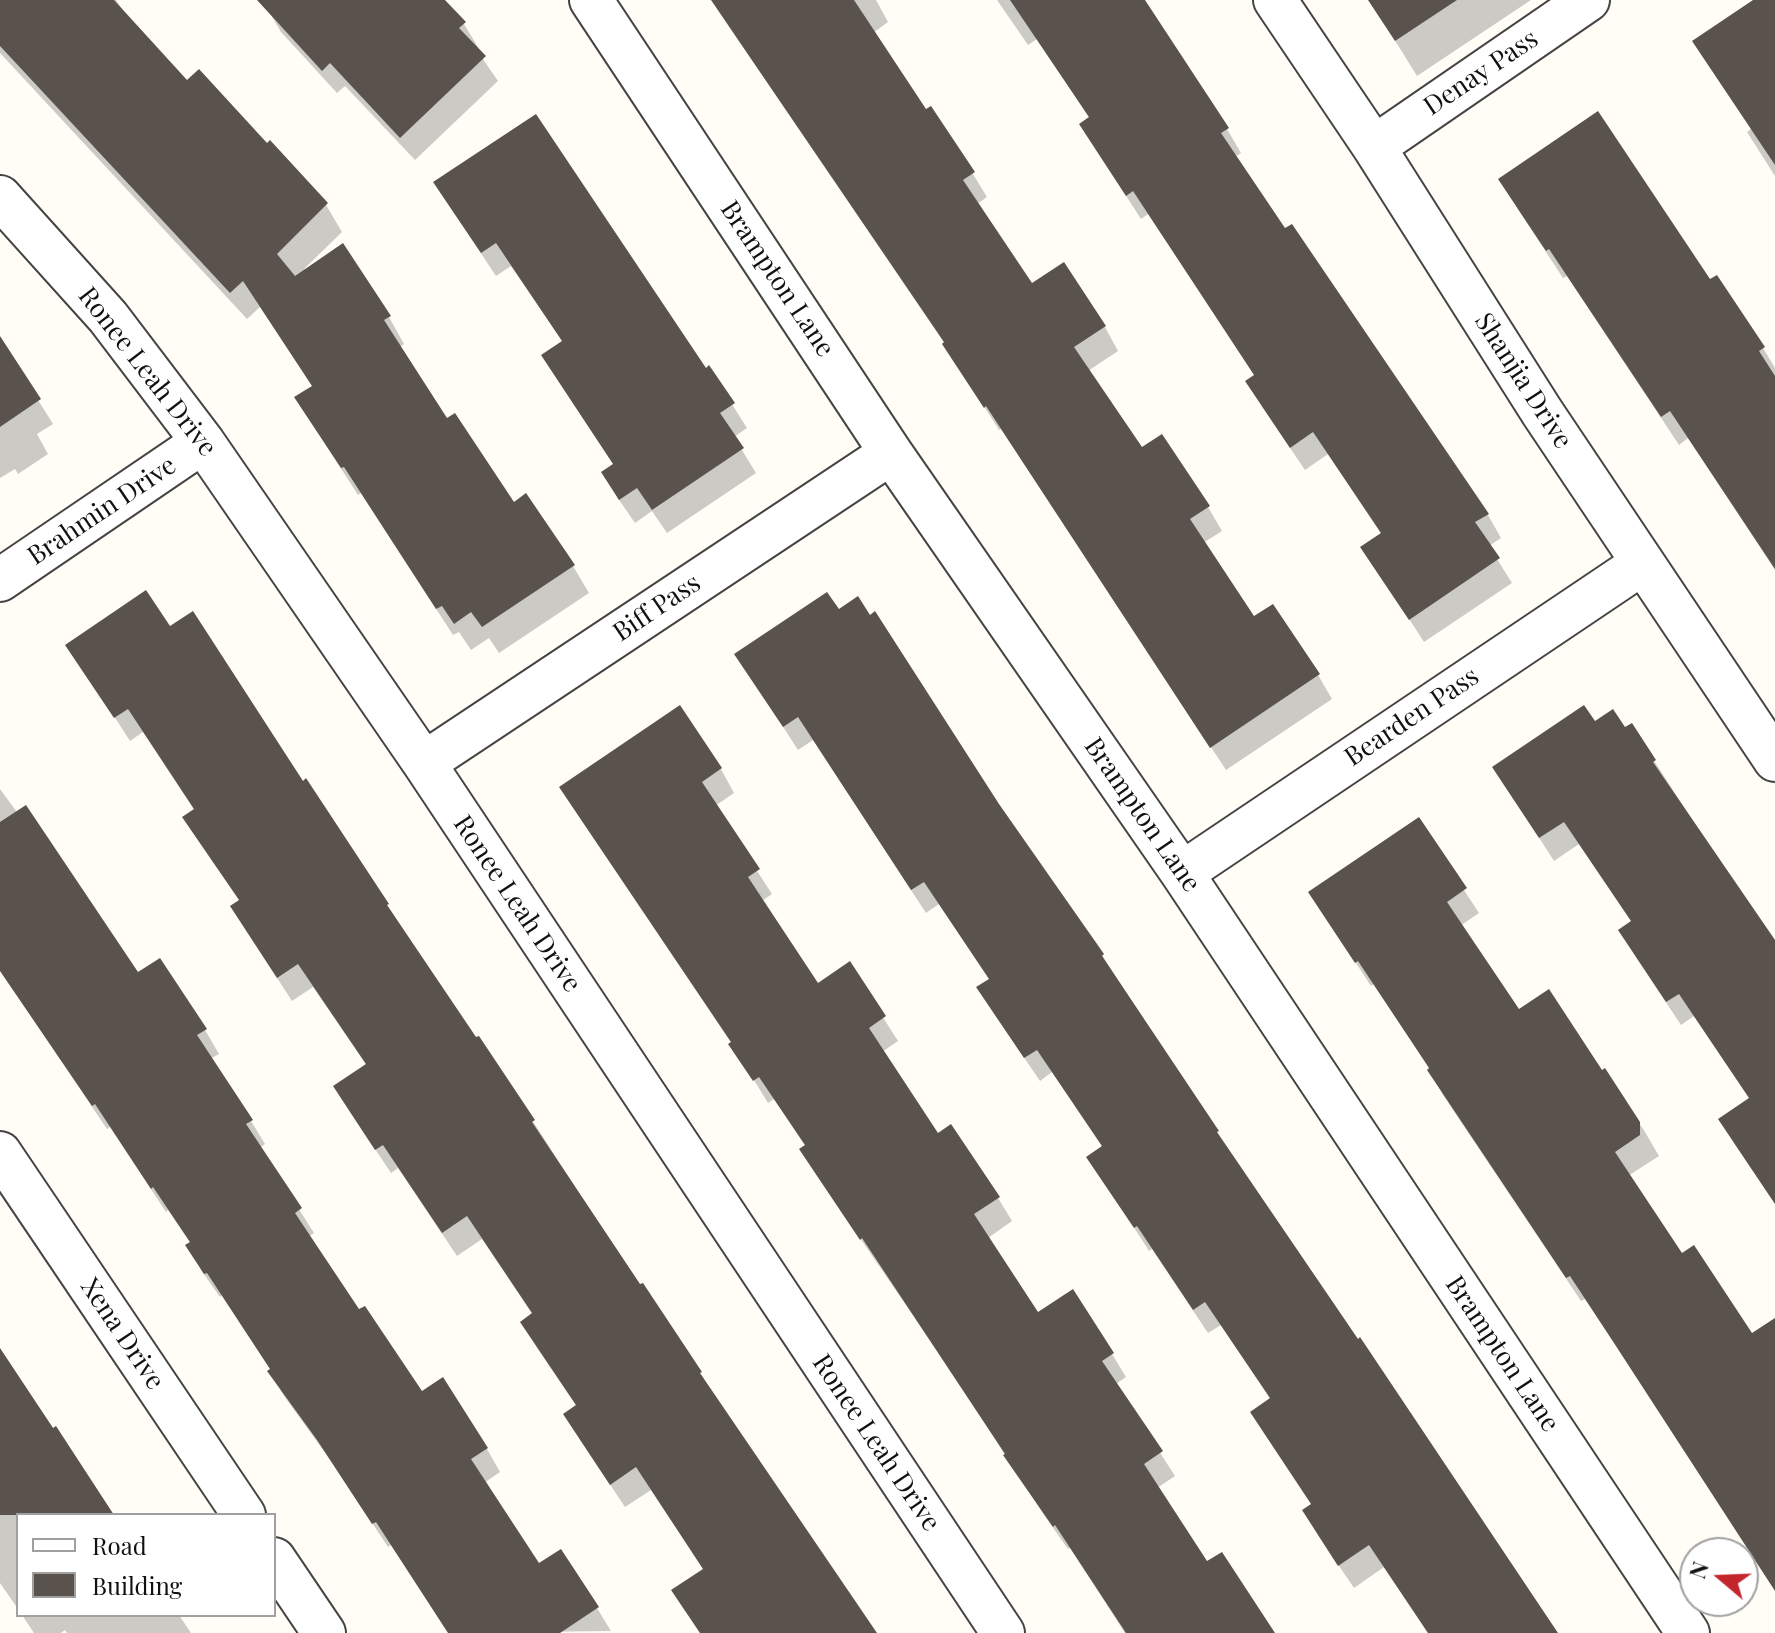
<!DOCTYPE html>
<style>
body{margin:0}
#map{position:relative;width:1775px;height:1633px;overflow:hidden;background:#fffdf5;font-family:"Playfair Display",serif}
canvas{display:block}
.legend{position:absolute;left:16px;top:1513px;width:260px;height:104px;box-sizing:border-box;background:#fff;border:2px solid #a0a0a0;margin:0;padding:10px 14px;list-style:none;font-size:24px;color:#111}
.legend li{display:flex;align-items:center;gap:16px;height:40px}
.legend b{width:40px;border:2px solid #a0a0a0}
.north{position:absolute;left:1679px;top:1537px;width:80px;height:80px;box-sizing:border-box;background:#fff;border:2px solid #a0a0a0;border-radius:50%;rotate:289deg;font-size:22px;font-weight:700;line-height:32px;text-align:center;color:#111}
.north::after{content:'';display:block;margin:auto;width:28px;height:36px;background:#c4262e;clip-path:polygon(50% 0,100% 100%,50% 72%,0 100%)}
</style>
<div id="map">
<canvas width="1775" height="1633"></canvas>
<ul class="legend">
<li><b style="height:10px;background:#fff"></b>Road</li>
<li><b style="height:22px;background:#5a524d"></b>Building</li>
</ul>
<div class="north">N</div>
</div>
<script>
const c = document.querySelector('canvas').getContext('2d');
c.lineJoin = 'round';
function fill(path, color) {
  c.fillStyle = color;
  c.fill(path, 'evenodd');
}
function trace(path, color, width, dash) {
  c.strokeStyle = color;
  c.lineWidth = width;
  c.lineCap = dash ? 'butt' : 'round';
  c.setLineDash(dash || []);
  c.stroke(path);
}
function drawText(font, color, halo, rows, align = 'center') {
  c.font = font + ' "Playfair Display",serif';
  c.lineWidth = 8;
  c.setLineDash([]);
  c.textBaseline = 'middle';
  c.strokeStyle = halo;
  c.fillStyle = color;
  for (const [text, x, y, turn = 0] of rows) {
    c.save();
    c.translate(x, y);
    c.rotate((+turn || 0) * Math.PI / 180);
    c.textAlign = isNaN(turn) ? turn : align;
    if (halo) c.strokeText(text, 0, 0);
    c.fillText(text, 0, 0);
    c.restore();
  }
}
fill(new Path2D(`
 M 0,0 L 116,0 L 125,14 L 187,83 L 267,145 L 326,205 L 342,232 L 304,269 L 389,317 L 404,344 L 399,348 L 446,421 L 513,504 L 573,566 L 589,593 L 499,653 L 489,638 L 471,650 L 459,632 L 453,635 L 361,493 L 358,495 L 313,425 L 313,387 L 260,307 L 247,319 L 0,53 Z
 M 276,0 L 442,0 L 464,24 L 478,47 L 476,49 L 498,81 L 415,160 L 345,86 L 337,93 L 281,32 L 267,8 Z
 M 722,0 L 876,0 L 888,22 L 873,33 L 925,112 L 930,109 L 973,174 L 987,197 L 977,204 L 1032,286 L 1105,327 L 1118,351 L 1088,371 L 1141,450 L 1208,507 L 1222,531 L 1203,543 L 1254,619 L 1318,675 L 1332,699 L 1226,770 L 1001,429 L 999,430 L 945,344 L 730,28 L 716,4 Z
 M 997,0 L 1143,0 L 1227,129 L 1241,153 L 1235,157 L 1285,231 L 1488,515 L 1501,538 L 1489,546 L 1512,583 L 1424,642 L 1363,548 L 1382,535 L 1328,454 L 1305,470 L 1261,405 L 1256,376 L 1148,214 L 1141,219 L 1095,148 L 1090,119 L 1037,39 L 1028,45 Z
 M 1381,0 L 1531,0 L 1417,76 L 1373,5 Z
 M 1756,0 L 1775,0 L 1775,176 L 1747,132 L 1751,129 Z
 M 450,207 L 705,370 L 709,368 L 747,428 L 734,437 L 756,473 L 667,533 L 652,511 L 635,523 L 617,497 L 614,465 L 563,342 L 511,266 L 496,276 Z
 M 1517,208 L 1709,282 L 1763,348 L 1775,368 L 1775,570 L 1688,438 L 1679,445 L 1567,276 L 1563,278 Z
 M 0,339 L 53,424 L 37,434 L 48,454 L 18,474 L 15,469 L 0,478 Z
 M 170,629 L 302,783 L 387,905 L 476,1040 L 479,1038 L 640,1287 L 642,1286 L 714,1397 L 875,1633 L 700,1633 L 674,1591 L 704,1570 L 651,1490 L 625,1507 L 579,1438 L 577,1407 L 536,1346 L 533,1315 L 482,1239 L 457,1256 L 398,1168 L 391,1173 L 349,1110 L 367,1066 L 313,987 L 292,1001 L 246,930 L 240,901 L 195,811 L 143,732 L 130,741 L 83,668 Z
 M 737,655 L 998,805 L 1102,955 L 1232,1157 L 1556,1633 L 1428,1633 L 1384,1567 L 1354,1588 L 1318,1535 L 1312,1505 L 1271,1400 L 1221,1325 L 1208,1333 L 1152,1249 L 1149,1251 L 1089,1157 L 1103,1148 L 1052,1072 L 1040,1081 L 993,1012 L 979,988 L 990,980 L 939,904 L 926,913 L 813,740 L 798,750 Z
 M 1594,724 L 1624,730 L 1631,725 L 1775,948 L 1775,1193 L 1770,1196 L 1734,1143 L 1750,1099 L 1694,1016 L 1681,1025 L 1634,954 L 1631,921 L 1579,844 L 1554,861 L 1494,767 Z
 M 721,769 L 734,793 L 715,806 L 772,894 L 762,901 L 818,986 L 849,964 L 898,1041 L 882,1052 L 937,1136 L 998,1198 L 1012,1221 L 988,1238 L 1038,1315 L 1112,1354 L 1126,1377 L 1116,1384 L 1175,1476 L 1157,1488 L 1207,1564 L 1275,1633 L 1125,1633 L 1070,1548 L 1068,1549 L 1044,1515 L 958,1381 L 816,1174 L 806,1147 L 774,1099 L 768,1103 L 732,1044 L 576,812 Z
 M 0,789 L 137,975 L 205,1030 L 219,1054 L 210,1059 L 251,1121 L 265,1144 L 260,1148 L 314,1233 L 308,1237 L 359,1312 L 421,1394 L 487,1449 L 500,1472 L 484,1483 L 538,1566 L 597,1608 L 611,1631 L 449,1633 L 391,1545 L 388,1547 L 334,1465 L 284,1396 L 270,1372 L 271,1370 L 222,1295 L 220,1297 L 201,1270 L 191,1244 L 168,1210 L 166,1212 L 110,1127 L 107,1129 L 0,970 Z
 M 1418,820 L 1479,913 L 1460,926 L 1518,1012 L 1601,1072 L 1604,1070 L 1645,1132 L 1659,1156 L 1628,1176 L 1681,1255 L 1752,1336 L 1775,1327 L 1775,1589 L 1631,1367 L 1585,1299 L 1581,1301 L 1443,1095 L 1431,1070 L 1374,984 L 1371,986 L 1310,893 Z
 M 0,1351 L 113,1515 L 18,1515 L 18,1609 L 0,1583 Z
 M 22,1615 L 179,1615 L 191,1633 L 67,1633 L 65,1630 L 61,1633 L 34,1633 Z`), '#0003');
fill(new Path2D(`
 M 0,0 L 114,0 L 187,80 L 199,69 L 267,143 L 270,140 L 328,203 L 277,254 L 295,276 L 343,243 L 391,316 L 384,320 L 447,418 L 455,413 L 514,502 L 526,493 L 575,565 L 482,627 L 471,612 L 454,624 L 442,606 L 436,609 L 344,467 L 341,468 L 294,397 L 312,386 L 243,281 L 230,293 L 0,46 Z
 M 257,0 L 445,0 L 466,22 L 459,28 L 486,56 L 400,138 L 330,63 L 322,71 Z
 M 711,0 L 854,0 L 926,109 L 931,106 L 975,172 L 963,180 L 1032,283 L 1064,262 L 1106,326 L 1074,347 L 1142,447 L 1162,434 L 1210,506 L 1190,519 L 1254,616 L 1273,604 L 1320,674 L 1210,748 L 986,406 L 984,408 L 942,344 L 944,342 Z
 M 1010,0 L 1145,0 L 1229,128 L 1221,133 L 1285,228 L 1292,224 L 1489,514 L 1475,522 L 1500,558 L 1409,620 L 1360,547 L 1381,533 L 1313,432 L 1290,448 L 1245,381 L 1254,375 L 1133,191 L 1126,196 L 1079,124 L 1089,117 Z
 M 1368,0 L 1457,0 L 1395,41 Z
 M 1753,0 L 1775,0 L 1775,165 L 1692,41 Z
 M 1598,111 L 1710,279 L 1717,275 L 1765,347 L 1759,351 L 1775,376 L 1775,569 L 1670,411 L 1661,417 L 1549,249 L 1546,251 L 1498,179 Z
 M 536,114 L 706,368 L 709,365 L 735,403 L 720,413 L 744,448 L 652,510 L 637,488 L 619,500 L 601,472 L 613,464 L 541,355 L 562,341 L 496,243 L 481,253 L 433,182 Z
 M 0,336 L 41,399 L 0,427 Z
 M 146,590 L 170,626 L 193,611 L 303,781 L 306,778 L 389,904 L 387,905 L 476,1037 L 479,1036 L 535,1120 L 532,1122 L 640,1284 L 643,1283 L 702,1372 L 700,1373 L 877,1633 L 700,1633 L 671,1590 L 703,1569 L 636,1467 L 610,1485 L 563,1414 L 576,1405 L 520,1322 L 532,1313 L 467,1216 L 442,1233 L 383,1145 L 375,1150 L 333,1086 L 366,1064 L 298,964 L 277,978 L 230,906 L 239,900 L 182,817 L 194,809 L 128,709 L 114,718 L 65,645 Z
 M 827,592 L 839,609 L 858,596 L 870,615 L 875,611 L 999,804 L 1104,954 L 1102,956 L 1219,1131 L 1217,1132 L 1358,1339 L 1360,1337 L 1558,1633 L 1428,1633 L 1369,1545 L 1338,1566 L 1302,1510 L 1311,1504 L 1250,1412 L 1270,1398 L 1205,1302 L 1193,1310 L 1137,1226 L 1134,1228 L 1086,1157 L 1102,1146 L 1037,1050 L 1024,1058 L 976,987 L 989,979 L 924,882 L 911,890 L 798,717 L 783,727 L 734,654 Z
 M 680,705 L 722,768 L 702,782 L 760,869 L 748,877 L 818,983 L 850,961 L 886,1016 L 869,1028 L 938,1133 L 951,1124 L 1000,1197 L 974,1214 L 1038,1312 L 1073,1289 L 1114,1353 L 1102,1361 L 1163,1451 L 1144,1464 L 1207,1561 L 1222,1552 L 1275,1633 L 1126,1633 L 1055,1525 L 1053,1527 L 1003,1455 L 1005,1454 L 862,1238 L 860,1240 L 799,1149 L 805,1145 L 759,1077 L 753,1081 L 728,1044 L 731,1042 L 559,787 Z
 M 1584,705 L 1595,721 L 1613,709 L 1625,727 L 1632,723 L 1656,760 L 1653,762 L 1775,940 L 1775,1204 L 1718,1119 L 1749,1098 L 1679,994 L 1666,1002 L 1618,930 L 1631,921 L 1564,822 L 1539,838 L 1492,767 Z
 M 26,805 L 138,972 L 160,958 L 207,1029 L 197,1035 L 253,1120 L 246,1124 L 302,1208 L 295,1213 L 359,1309 L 365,1306 L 422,1391 L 443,1377 L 488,1448 L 471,1459 L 539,1563 L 561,1549 L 599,1607 L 560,1633 L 448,1633 L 376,1522 L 372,1524 L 317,1440 L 267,1371 L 270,1369 L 207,1273 L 204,1274 L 185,1245 L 190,1242 L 153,1187 L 151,1189 L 95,1104 L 92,1106 L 0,971 L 0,822 Z
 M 1419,817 L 1467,888 L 1447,902 L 1519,1009 L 1549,989 L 1602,1070 L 1605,1068 L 1640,1122 L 1640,1135 L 1615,1152 L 1682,1253 L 1694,1245 L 1752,1333 L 1775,1318 L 1775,1591 L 1614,1343 L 1570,1276 L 1566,1278 L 1427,1070 L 1429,1068 L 1358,961 L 1355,963 L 1308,892 Z
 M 0,1348 L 53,1428 L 56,1426 L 114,1515 L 0,1515 Z`), '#5a524d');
const street = new Path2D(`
 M 591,0 L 891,453 L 1182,873 L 1688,1633
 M 1275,0 L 1374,147 L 1542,412 L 1775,760
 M 1374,147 L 1588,0
 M 0,197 L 108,317 L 203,442 L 424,763 L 1003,1633
 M 0,580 L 203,442
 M 424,763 L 891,453
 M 1182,873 L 1643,563
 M 0,1153 L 244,1515
 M 274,1559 L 324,1633`);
trace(street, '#444', 46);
trace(street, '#fff', 42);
drawText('26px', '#111', '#fff', [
 ["Denay Pass",1481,73,-34],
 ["Brampton Lane",777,279,56],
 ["Ronee Leah Drive",147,372,52],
 ["Shanjia Drive",1523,381,57],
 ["Brahmin Drive",102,511,-34],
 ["Biff Pass",657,608,-34],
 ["Bearden Pass",1412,717,-34],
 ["Brampton Lane",1142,815,55],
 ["Ronee Leah Drive",517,904,56],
 ["Xena Drive",122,1334,56],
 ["Brampton Lane",1502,1354,56],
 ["Ronee Leah Drive",876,1443,56]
]);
</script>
